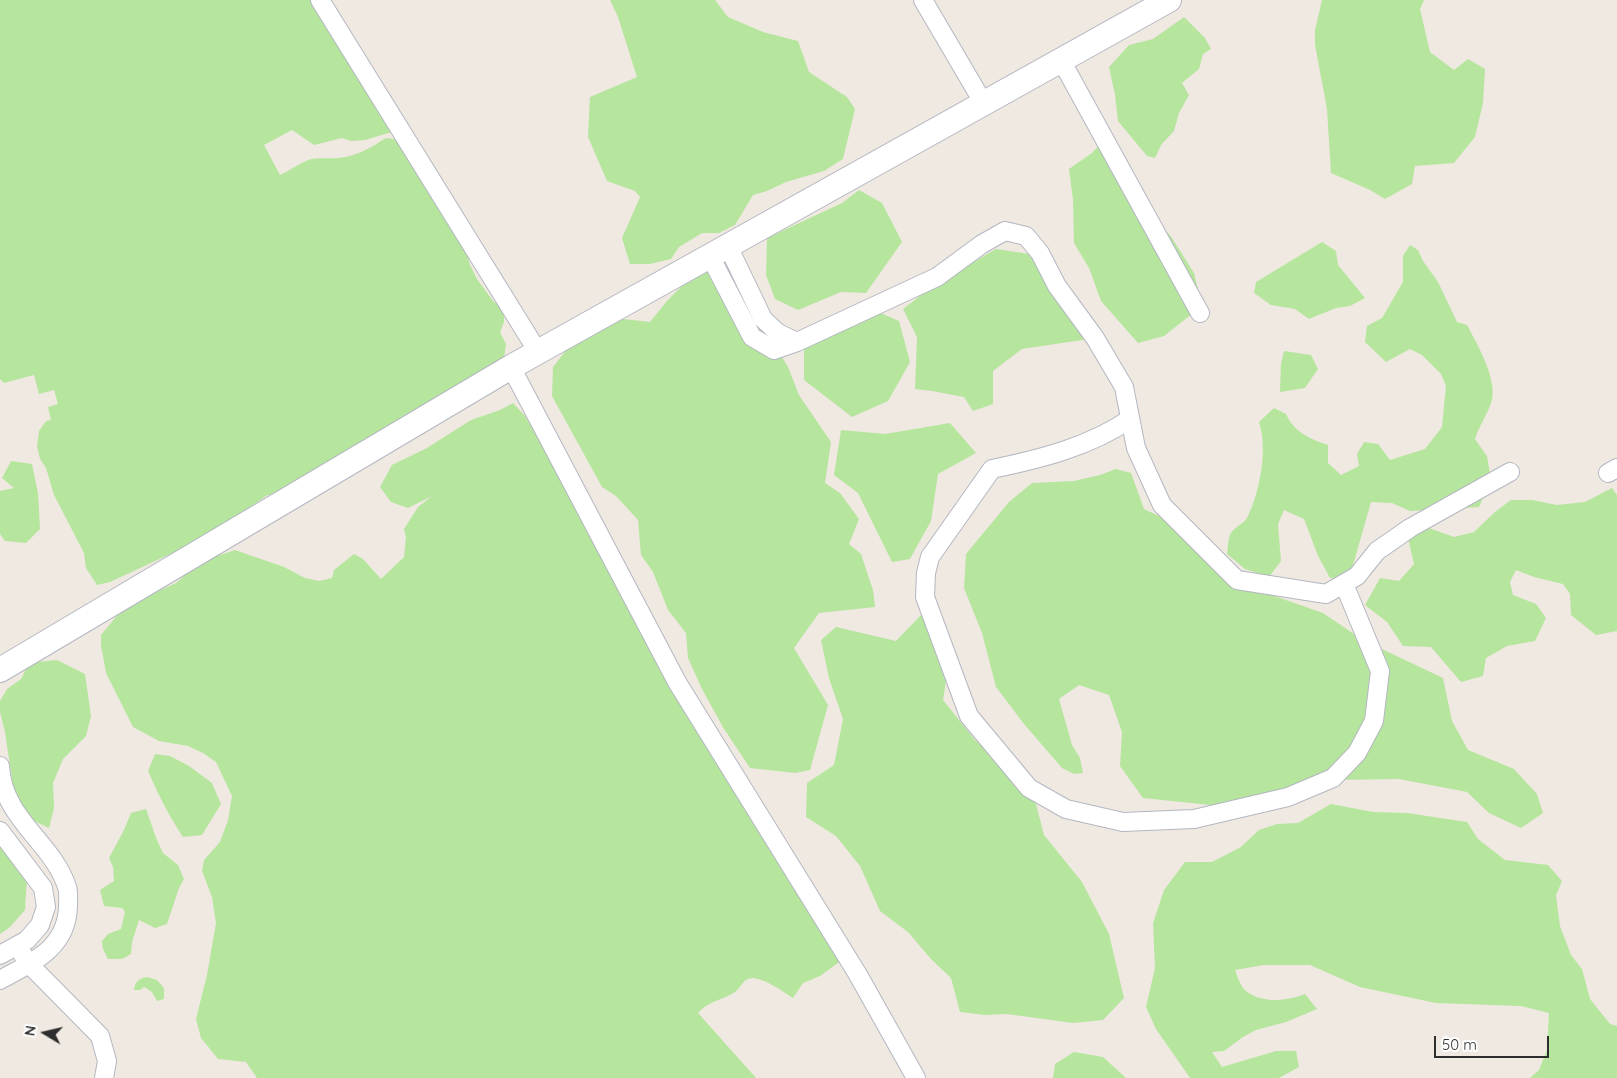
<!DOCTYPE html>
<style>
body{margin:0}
#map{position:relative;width:1617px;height:1078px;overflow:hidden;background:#efe9e1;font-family:Quicksand,sans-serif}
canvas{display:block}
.north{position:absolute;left:20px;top:1008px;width:50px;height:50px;-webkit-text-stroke:4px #fff;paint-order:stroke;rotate:279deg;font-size:14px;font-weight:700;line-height:20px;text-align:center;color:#2e2e2e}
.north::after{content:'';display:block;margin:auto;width:18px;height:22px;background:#2e2e2e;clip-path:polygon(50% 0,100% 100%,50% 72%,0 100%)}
.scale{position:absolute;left:1434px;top:1036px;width:115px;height:22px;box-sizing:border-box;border:2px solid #2e2e2e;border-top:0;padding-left:6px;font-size:15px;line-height:18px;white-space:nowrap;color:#2e2e2e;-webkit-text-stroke:4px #fff;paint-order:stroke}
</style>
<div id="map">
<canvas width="1617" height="1078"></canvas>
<div class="north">N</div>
<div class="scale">50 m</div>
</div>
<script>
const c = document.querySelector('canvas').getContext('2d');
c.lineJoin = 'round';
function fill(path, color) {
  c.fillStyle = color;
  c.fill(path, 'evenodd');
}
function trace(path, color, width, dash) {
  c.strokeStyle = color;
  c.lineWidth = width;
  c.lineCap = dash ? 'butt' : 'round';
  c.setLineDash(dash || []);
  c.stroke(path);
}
fill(new Path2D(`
 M 0,0 L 314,0 L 392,132 L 365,140 L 351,141 L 342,138 L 314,145 L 292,130 L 264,145 L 280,175 C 289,171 299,164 308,160 C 319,157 329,159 339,158 C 357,156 372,147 386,138 L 394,139 L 414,152 L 465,246 L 470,265 L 477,279 L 493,301 L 504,310 L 504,322 L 500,332 L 506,344 L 504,358 L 282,490 L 266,496 L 217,530 L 194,543 L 110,582 L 97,585 L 86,568 L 84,553 L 54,495 L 46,468 L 40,459 L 37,446 L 39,431 L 46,421 L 51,420 L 48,407 L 58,404 L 54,390 L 39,394 L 34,375 L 4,383 L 0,379 Z
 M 610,0 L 715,0 L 728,17 L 763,32 L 798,41 L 809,72 L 847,97 L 855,109 L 843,159 L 824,171 L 786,182 L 767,191 L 753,195 L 735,225 L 719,233 L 702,233 L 679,247 L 671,259 L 650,264 L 630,264 L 622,238 L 640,197 L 635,191 L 607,181 L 588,137 L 590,97 L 637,77 L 618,17 Z
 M 1322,0 L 1424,0 L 1420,9 L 1430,52 L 1454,70 L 1468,59 L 1485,69 L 1483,103 L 1475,137 L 1454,163 L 1415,166 L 1412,184 L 1385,199 L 1370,190 L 1331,173 L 1327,109 L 1315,45 L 1315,30 Z
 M 1184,17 L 1205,38 L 1211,49 L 1203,54 L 1199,69 L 1182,83 L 1189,95 L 1179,113 L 1174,131 L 1161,145 L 1155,158 L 1147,156 L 1118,121 L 1115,95 L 1109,67 L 1129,45 L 1153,39 Z
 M 1107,137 L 1151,217 L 1170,235 L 1194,273 L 1202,306 L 1164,336 L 1138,343 L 1101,301 L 1089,268 L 1074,243 L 1073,200 L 1069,169 L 1092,153 Z
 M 859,190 L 882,203 L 902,242 L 866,293 L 841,292 L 798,310 L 775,299 L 766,275 L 767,238 L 842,203 Z
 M 1322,242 L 1336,251 L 1338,265 L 1365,298 L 1350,306 L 1336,308 L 1309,319 L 1295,309 L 1271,305 L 1254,293 L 1256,282 Z
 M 1410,245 L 1418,250 L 1423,261 L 1438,282 L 1457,322 L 1467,325 C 1477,344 1499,381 1491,403 C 1487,415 1479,426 1475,439 L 1487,456 L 1491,480 L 1479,507 L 1410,511 L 1392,503 L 1371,502 L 1353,565 L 1343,578 L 1330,578 L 1318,556 L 1304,519 L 1284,510 L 1278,524 L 1281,561 L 1269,577 L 1245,569 L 1227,554 C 1228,548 1228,540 1230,535 C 1233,527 1245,524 1248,516 C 1260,491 1268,448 1259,422 L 1274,408 L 1286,414 C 1294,432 1310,439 1328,445 L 1328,463 L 1341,475 L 1359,466 L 1357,454 L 1364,442 L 1378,444 L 1390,460 L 1425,449 L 1442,427 L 1446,386 L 1441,374 L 1422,355 L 1410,349 L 1386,362 L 1365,342 L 1367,326 L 1382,318 L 1403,282 L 1403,256 Z
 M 996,249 L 1036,255 L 1068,286 L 1089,339 L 1022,349 L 993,371 L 993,404 L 973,411 L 964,397 L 932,391 L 915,389 L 917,337 L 903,309 L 933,286 Z
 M 718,269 L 746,279 L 758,296 L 763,331 L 779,352 L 788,367 L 799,395 L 831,442 L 825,483 L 840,493 L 859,519 L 849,544 L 861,554 L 873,590 L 875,607 L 819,613 L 794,648 L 828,705 L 810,770 L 795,773 L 750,768 L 724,729 L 702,689 L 688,658 L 686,633 L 668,610 L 653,572 L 641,555 L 638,520 L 616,496 L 602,487 L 552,396 L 553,367 L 573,341 L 615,318 L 650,322 L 666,302 L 695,273 Z
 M 869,308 L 899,321 L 910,362 L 888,401 L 852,417 L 804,380 L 804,337 Z
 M 1284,351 L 1311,355 L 1318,369 L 1305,388 L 1280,392 L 1281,364 Z
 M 513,403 L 525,416 L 842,960 L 820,976 L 803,983 L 793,998 C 782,991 767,980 754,978 C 743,977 742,987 735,992 C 723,1000 708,1001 698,1013 L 756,1078 L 257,1078 L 246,1062 L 218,1059 L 201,1038 L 196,1019 L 207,975 L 216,923 L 212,897 L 202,871 L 204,860 L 220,842 L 228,820 L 232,796 L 216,762 L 203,753 L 188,746 L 159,741 L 133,727 L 106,673 L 101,645 L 101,635 L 120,612 L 143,598 L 176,583 L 193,568 L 211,558 L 235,550 L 284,567 L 305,578 L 319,581 L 332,578 L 334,570 L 354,554 L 363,559 L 381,579 L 404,557 L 406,537 L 404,529 L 418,507 L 432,496 L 408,508 L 391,502 L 380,487 L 392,465 L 427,448 L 471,420 L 500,410 Z
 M 950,423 L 976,453 L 938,474 L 931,521 L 910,559 L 892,562 L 858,493 L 834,475 L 841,430 L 885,434 Z
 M 11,461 L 32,464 L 38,493 L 40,529 L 26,543 L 5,541 L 0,534 L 0,491 L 14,488 L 2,478 Z
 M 1116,469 L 1131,473 L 1144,509 L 1178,525 L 1213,553 L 1211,568 L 1226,579 L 1323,613 L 1363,640 L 1443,678 L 1452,721 L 1468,750 L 1514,769 L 1537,794 L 1543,813 L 1521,828 L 1489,813 L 1467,792 L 1399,779 L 1330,780 L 1220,806 L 1143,798 L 1120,766 L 1122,732 L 1109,695 L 1079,685 L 1059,699 L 1072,745 L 1080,758 L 1083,773 L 1074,774 L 1062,768 L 1024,724 L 996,687 L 982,633 L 964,588 L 966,554 L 1009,502 L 1032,483 L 1074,481 L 1100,475 Z
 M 1612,488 L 1617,495 L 1617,631 L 1596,635 L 1571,615 L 1570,594 L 1563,584 L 1534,577 L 1516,570 L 1510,582 L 1513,595 L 1536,604 L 1546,618 L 1535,641 L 1507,646 L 1486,658 L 1483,676 L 1461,682 L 1431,647 L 1403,646 L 1387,622 L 1365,605 L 1380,578 L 1399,581 L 1414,564 L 1408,538 L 1426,527 L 1454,537 L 1474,532 L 1495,512 L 1511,500 L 1532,500 L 1557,505 L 1585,502 Z
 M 922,614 L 950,656 L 943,700 L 975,740 L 1000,762 L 1031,785 L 1044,835 L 1082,882 L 1109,934 L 1124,998 L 1103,1020 L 1073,1023 L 1007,1014 L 985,1015 L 960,1012 L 951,978 L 931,959 L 908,932 L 880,911 L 860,866 L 836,836 L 806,817 L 807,783 L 834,765 L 843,719 L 829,678 L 821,640 L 836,627 L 896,641 Z
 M 57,660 L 85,674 L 91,716 L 86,736 L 63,759 L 53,783 L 54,808 L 49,828 L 32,820 L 24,809 L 13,786 L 5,732 L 0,712 L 0,701 L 7,689 L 21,679 L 29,663 Z
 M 155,754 L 170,756 L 189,766 L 212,783 L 221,804 L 202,835 L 183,837 C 169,816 158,794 148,771 Z
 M 1331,804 L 1373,812 L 1407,813 L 1467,822 L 1478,839 L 1505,860 L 1548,865 L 1562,881 L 1556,895 L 1560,926 L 1571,955 L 1582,969 L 1590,999 L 1610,1024 L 1617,1026 L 1617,1078 L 1530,1078 L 1539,1070 L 1547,1050 L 1549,1013 L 1521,1006 L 1436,1003 L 1360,987 L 1310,965 L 1264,965 L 1235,970 C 1237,976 1241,987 1246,991 C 1263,1004 1287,1001 1305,994 L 1317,1009 L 1286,1022 L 1256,1030 L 1243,1037 L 1224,1051 L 1212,1052 L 1222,1067 L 1276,1051 L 1296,1051 L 1299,1067 L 1279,1078 L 1190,1078 L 1156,1029 L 1146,1007 L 1155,968 L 1153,923 L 1164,890 L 1185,862 L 1212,862 L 1241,847 L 1259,830 L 1277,824 L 1298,823 Z
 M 146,809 L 156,838 L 163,853 L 178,865 L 184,879 L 179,888 L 167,924 L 155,928 L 139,920 L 132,942 L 131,954 L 122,959 L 108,959 L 103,949 L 102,941 L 108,934 L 121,929 L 125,912 L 122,908 L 104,906 L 100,890 L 114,881 L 113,867 L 109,858 L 124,830 L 131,813 Z
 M 0,834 L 27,877 L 25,910 L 10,927 L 0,934 Z
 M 147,977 L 157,980 L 164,988 L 164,999 L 157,1001 L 152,992 L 144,987 L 140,990 L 134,990 C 135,981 139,979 147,977 Z
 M 1074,1052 L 1103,1057 L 1126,1078 L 1053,1078 L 1055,1064 Z`), '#b6e59e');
const street = new Path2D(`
 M 320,0 L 538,352
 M 923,0 L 984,104
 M 1061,60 L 1200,313
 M 710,256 L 752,337 L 774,350 L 797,342 L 778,333 L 763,319 L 728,246
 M 797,342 L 937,277 L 982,244 L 1005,231 L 1026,236 L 1040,253 L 1057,286 L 1095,338 L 1124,387 L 1136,448 L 1162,505 L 1237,580 L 1326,594 L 1357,576 L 1377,551 L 1410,528 L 1510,472
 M 511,367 L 677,682 L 857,973 L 916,1078
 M 1130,419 C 1089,447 1040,459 992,469 L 930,557 L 926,573 L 925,597 L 969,716 L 1029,788 L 1066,809 L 1123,822 L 1194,819 L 1288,797 L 1333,778 L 1357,753 L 1374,721 L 1380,671 L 1344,584
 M 1608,473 L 1617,468
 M 0,766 C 3,820 52,841 67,887 C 69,893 68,900 68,906 C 67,949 32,962 0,980
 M 0,831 L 43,888 L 46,907 L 40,925 L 27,940 L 0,955
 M 17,946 L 29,964 L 100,1036 L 107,1061 L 104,1078`);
const secondary = new Path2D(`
 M 0,670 L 511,367 L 1169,0`);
trace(street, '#b4b7c1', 20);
trace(secondary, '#b4b7c1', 26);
trace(street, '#fff', 18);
trace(secondary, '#fff', 24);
</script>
